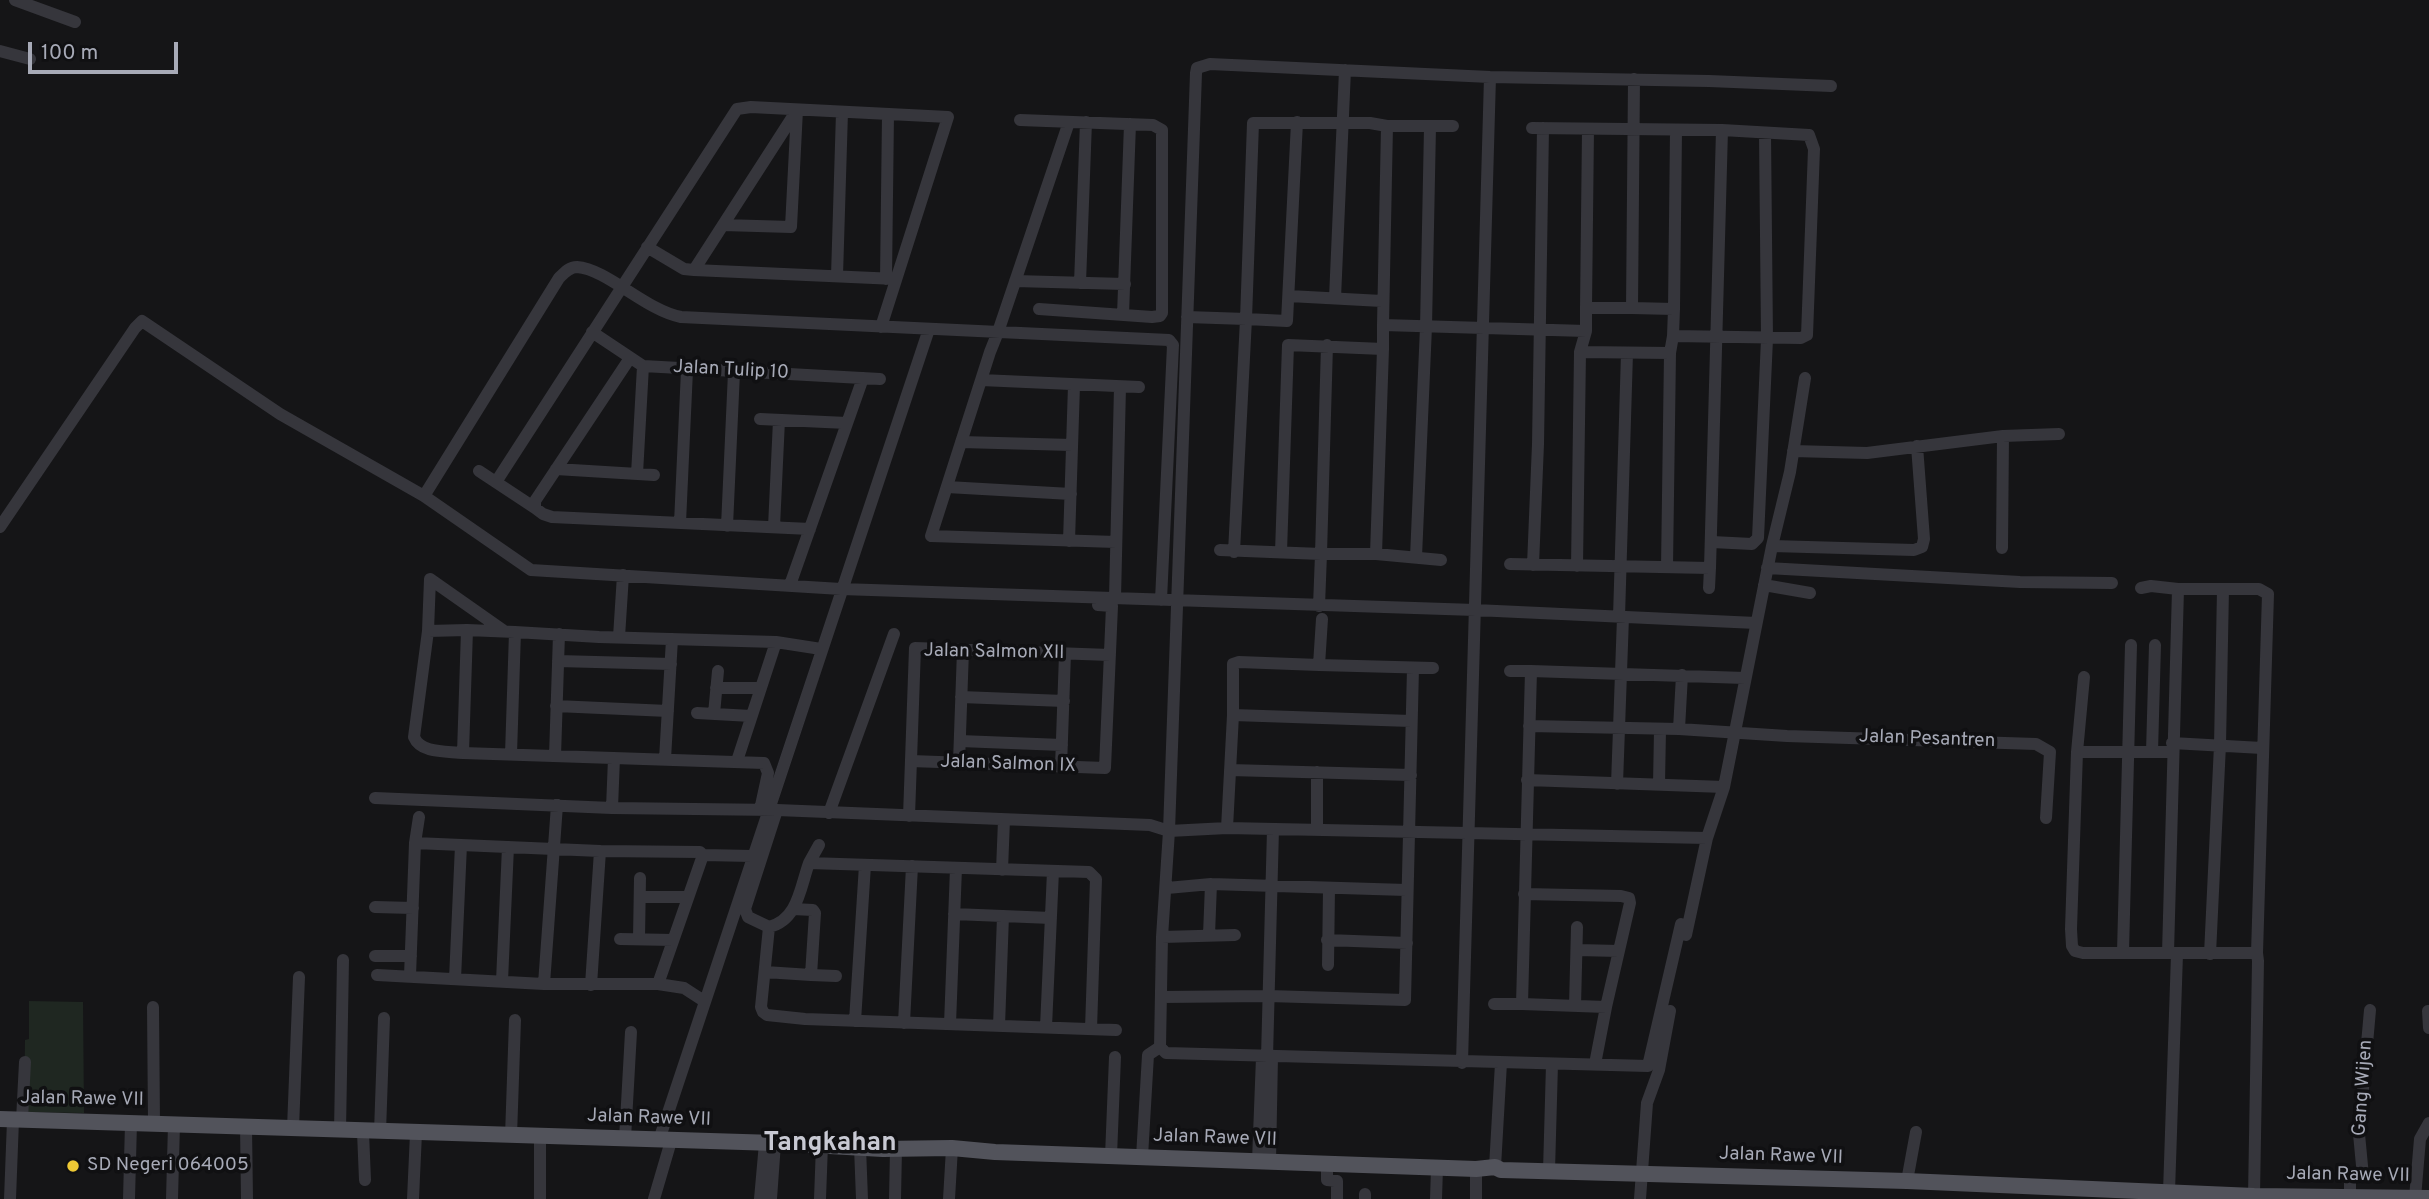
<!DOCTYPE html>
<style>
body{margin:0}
#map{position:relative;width:2429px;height:1199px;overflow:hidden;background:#151517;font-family:Overpass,sans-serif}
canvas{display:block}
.scale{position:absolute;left:28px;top:42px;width:150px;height:32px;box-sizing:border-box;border:4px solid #a7aab7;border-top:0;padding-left:9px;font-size:21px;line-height:24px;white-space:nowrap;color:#a7aab7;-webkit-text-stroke:5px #101012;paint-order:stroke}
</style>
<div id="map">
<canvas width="2429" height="1199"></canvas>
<div class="scale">100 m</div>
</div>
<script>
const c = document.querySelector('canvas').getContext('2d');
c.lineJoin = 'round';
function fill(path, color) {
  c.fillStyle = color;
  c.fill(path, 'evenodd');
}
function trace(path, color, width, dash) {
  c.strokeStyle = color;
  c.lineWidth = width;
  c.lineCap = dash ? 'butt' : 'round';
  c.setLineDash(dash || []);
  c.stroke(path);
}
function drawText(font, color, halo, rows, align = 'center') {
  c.font = font + ' Overpass,sans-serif';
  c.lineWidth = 7;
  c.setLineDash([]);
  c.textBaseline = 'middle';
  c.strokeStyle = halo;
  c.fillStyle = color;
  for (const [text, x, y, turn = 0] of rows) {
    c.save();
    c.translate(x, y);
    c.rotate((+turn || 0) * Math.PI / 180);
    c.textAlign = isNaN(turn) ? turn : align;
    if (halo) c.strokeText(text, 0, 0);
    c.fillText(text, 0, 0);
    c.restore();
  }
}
fill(new Path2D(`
 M 29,1001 L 83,1002 L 84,1113 L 24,1112 L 25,1040 L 29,1039 Z`), '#1f2721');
trace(new Path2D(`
 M 15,0 L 75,22
 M 0,51 L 30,59
 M 1020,120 L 1153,125 L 1162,130 L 1162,313 L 1160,316 L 1152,317 L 1039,309
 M 1069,122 L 998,332 L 990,352 L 931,536 L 1116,542
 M 1387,126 L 1453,126
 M 723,225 L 791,227 L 797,110
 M 647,247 L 684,269 L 694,270 L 896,279
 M 694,270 L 797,110
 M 837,276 L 842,112
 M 886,279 L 888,114
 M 1015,281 L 1125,284
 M 1080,283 L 1086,122
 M 1289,296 L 1382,301
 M 1335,298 L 1345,70
 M 1586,308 L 1588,129
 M 1632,308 L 1674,309 L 1676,131
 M 1123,315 L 1130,124
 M 1187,317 L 1246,319 L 1253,123 L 1370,123 L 1387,126 L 1383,325
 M 1586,331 L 1586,308 L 1632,308 L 1634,79
 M 592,332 L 643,366 L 880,379
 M 1673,336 L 1674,309
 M 1327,345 L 1321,554 L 1376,554 L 1441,560
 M 630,358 L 535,501 L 535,508 L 543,514 L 552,517 L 810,529
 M 981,380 L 1139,387
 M 760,419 L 847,423
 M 961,442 L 1072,445
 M 1793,451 L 1867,453 L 2003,436 L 2059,434
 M 556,469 L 654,475
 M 479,471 L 535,508
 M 637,474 L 643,366
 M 496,482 L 737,109 L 751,107 L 948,117 L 881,327
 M 947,487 L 1071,494
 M 424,496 L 559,278 C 564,273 569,267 577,267 C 607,269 645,310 681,317 L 1169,340 L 1173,345 L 1161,600
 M 680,523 L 687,370
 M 727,526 L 734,372
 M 0,527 L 135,328 L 142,321 L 280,414 L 424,496 L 531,570 L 841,589 L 1475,610 L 1756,623
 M 774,527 L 779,420
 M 1069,541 L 1074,385
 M 1712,542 L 1752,544 L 1758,538 L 1767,339 L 1765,133
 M 1772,546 L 1914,550 L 1922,547 L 1924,539 L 1917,446
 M 2002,548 L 2003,436
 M 1220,550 L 1321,554 L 1319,606
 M 1234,552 L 1246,319 L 1287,321 L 1297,122
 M 1281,552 L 1288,345 L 1383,349 L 1383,325 L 1586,331 L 1580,352 L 1670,353 L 1673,336 L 1801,338 L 1807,335 L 1814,149 L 1809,135 L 1722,130 L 1532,128
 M 1376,554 L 1383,349
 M 1416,557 L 1426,327 L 1430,127
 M 1510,564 L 1710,568 L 1722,130
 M 1533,565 L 1538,444 L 1543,128
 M 1577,566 L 1580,352
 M 1667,567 L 1670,353
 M 1767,568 L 2020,582 L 2112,583
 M 790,585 L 863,378
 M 1764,585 L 1810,593
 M 1709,588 L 1710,568
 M 1115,598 L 1120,387
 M 1619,617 L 1627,353
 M 467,630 L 428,631 L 414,737 C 421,754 447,751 463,753 L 764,763 L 768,773 L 760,810
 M 428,631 L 430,579 L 504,631
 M 515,632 L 599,637 L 776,642 L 821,649
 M 619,637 L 623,575
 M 558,661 L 671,664
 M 1319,665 L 1433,668
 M 1510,671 L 1531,671
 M 2084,677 L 2077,752 L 2071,929 L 2072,946 L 2075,951 L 2083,953 L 2257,953 L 2268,594 L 2259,589 L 2178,589 L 2151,586 L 2141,588
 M 716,688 L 760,688
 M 961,697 L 1064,701
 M 556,706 L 668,711
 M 697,713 L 751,716
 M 714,714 L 718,671
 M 1233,715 L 1411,721
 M 1529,726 L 1679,729 L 1787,736 L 2036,744 L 2050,752 L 2046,818
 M 1679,729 L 1682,675
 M 960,741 L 1062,745
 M 2172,743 L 2262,748
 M 2077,752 L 2172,752
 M 2152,752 L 2155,645
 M 463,753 L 467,630 L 515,632 L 511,754
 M 555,756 L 559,634
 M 665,759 L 672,639
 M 737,761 L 776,642
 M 911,761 L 1105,768 L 1112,606 L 1098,605
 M 959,762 L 963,650
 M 1061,767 L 1065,654
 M 1230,770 L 1411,775
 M 1317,772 L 1317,830
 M 1527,780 L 1724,787
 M 1617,784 L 1623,617
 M 1659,784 L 1660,730
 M 375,798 L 612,808 L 777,810 L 1150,825 L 1169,831 L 1227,828 L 1707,838
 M 612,808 L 614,758
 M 777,810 L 745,909 L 748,917 L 769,927 L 761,1007 L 763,1012 L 767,1015 L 805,1019 L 1116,1030
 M 829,813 L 894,634
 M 909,816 L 915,648 L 1110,655
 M 1227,828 L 1233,715 L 1233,664 L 1239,662 L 1319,665 L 1322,619
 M 703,855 L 752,856
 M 809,863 L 819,845
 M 1002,870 L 1004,820
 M 1167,888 L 1211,884 L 1406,890
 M 1524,894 L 1621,896 L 1629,898 L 1630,903 L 1606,1007 L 1522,1004 L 1531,671 L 1745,678
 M 640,897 L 688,897
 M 375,907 L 413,908
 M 954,914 L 1051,918
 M 1681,924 L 1648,1066 L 1166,1053 L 1160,1047 L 1162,937 L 1169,831 L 1196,73 L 1197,68 L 1210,64 L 1490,77 L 1709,81 L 1831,86
 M 769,927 C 798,920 800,888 809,863 L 1089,872 L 1096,879 L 1091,1029
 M 1209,935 L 1211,884
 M 1686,935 L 1707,838 L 1724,787 L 1772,546 L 1790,472 L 1805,378
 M 1162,937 L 1235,935
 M 639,938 L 640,878
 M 620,939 L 673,940
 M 1327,940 L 1407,943
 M 1577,950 L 1619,951
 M 2123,952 L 2131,645
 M 2168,953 L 2178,589
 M 2210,954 L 2220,745 L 2223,589
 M 375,956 L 411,956
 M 1328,965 L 1329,888
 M 765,972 L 811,975 L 815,913 L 813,910 L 793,909
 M 377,975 L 544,984 L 658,984 L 703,855 L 700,852 L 600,851 L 415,843
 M 811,975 L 836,976
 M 410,976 L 415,843 L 419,817
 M 455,979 L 461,845
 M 502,981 L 508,847
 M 544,984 L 557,805
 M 658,984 L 684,988 L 704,1001
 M 591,985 L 600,851
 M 1162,997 L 1268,996 L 1405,1000 L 1413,668
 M 1494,1004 L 1522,1004
 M 1575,1006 L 1577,927
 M 153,1007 L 154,1123
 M 2428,1011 L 2429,1028
 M 855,1021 L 865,865
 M 904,1023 L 912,866
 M 950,1024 L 956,868
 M 999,1026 L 1003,916
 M 1046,1027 L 1053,871
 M 1267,1057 L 1273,829
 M 1462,1063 L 1490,77
 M 1595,1064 L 1606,1007
 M 22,1120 L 25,1062
 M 246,1126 L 247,1199
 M 293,1128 L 299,977
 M 340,1131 L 343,960
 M 363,1132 L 365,1180
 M 380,1132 L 384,1018
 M 511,1136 L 515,1020
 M 625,1139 L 631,1032
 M 659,1140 L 929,329
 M 860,1147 L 862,1199
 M 1111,1156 L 1115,1057
 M 1142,1157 L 1148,1055 L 1160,1047
 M 1258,1161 L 1262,1057
 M 1270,1162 L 1272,1057
 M 1327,1165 L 1327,1180 L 1337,1181 L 1337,1199
 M 1495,1167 L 1501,1063
 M 1476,1169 L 1476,1199
 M 1549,1171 L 1552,1064
 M 1907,1181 L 1916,1132
 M 2169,1192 L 2177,954
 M 2254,1196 L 2258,961 L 2257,953
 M 2350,1197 L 2350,1176 L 2363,1176 L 2359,1134 L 2370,1010
 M 2415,1198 L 2420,1139 L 2429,1123
 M 10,1199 L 13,1120
 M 129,1199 L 131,1123
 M 172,1199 L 174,1124
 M 413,1199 L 416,1133
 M 540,1199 L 540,1137
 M 654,1199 L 671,1141
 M 760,1199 L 765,1143
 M 771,1199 L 775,1143
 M 820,1199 L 822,1145
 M 895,1199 L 896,1149
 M 949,1199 L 952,1148
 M 1365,1199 L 1365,1194
 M 1436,1199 L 1437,1168
 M 1640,1199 L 1647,1103 L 1659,1070 L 1670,1011`), '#36363c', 12);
trace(new Path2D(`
 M 0,1119 L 775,1143 L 883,1149 L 952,1148 L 995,1152 L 1476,1169 L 1495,1167 L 1501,1170 L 1907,1181 L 2254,1196 L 2429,1198`), '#52535b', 16);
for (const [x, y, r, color] of [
 [73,1166,7,"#eec935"]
]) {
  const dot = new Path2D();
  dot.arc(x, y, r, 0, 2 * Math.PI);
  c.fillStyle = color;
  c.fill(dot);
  trace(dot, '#101012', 2.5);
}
drawText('19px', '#a7aab7', '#101012', [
 ["Jalan Tulip 10",731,371,3],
 ["Jalan Salmon XII",994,653,1],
 ["Jalan Pesantren",1927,740,2],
 ["Jalan Salmon IX",1008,765,2],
 ["Gang Wijen",2364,1088,-86],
 ["Jalan Rawe VII",82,1100,1],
 ["Jalan Rawe VII",649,1119,2],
 ["Jalan Rawe VII",1215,1139,2],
 ["Jalan Rawe VII",1781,1157,2],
 ["Jalan Rawe VII",2348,1176,1]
]);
drawText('19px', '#a7aab7', '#101012', [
 ["SD Negeri 064005",87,1166]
], 'left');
drawText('bold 26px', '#c8c9d3', '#101012', [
 ["Tangkahan",830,1145]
]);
</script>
